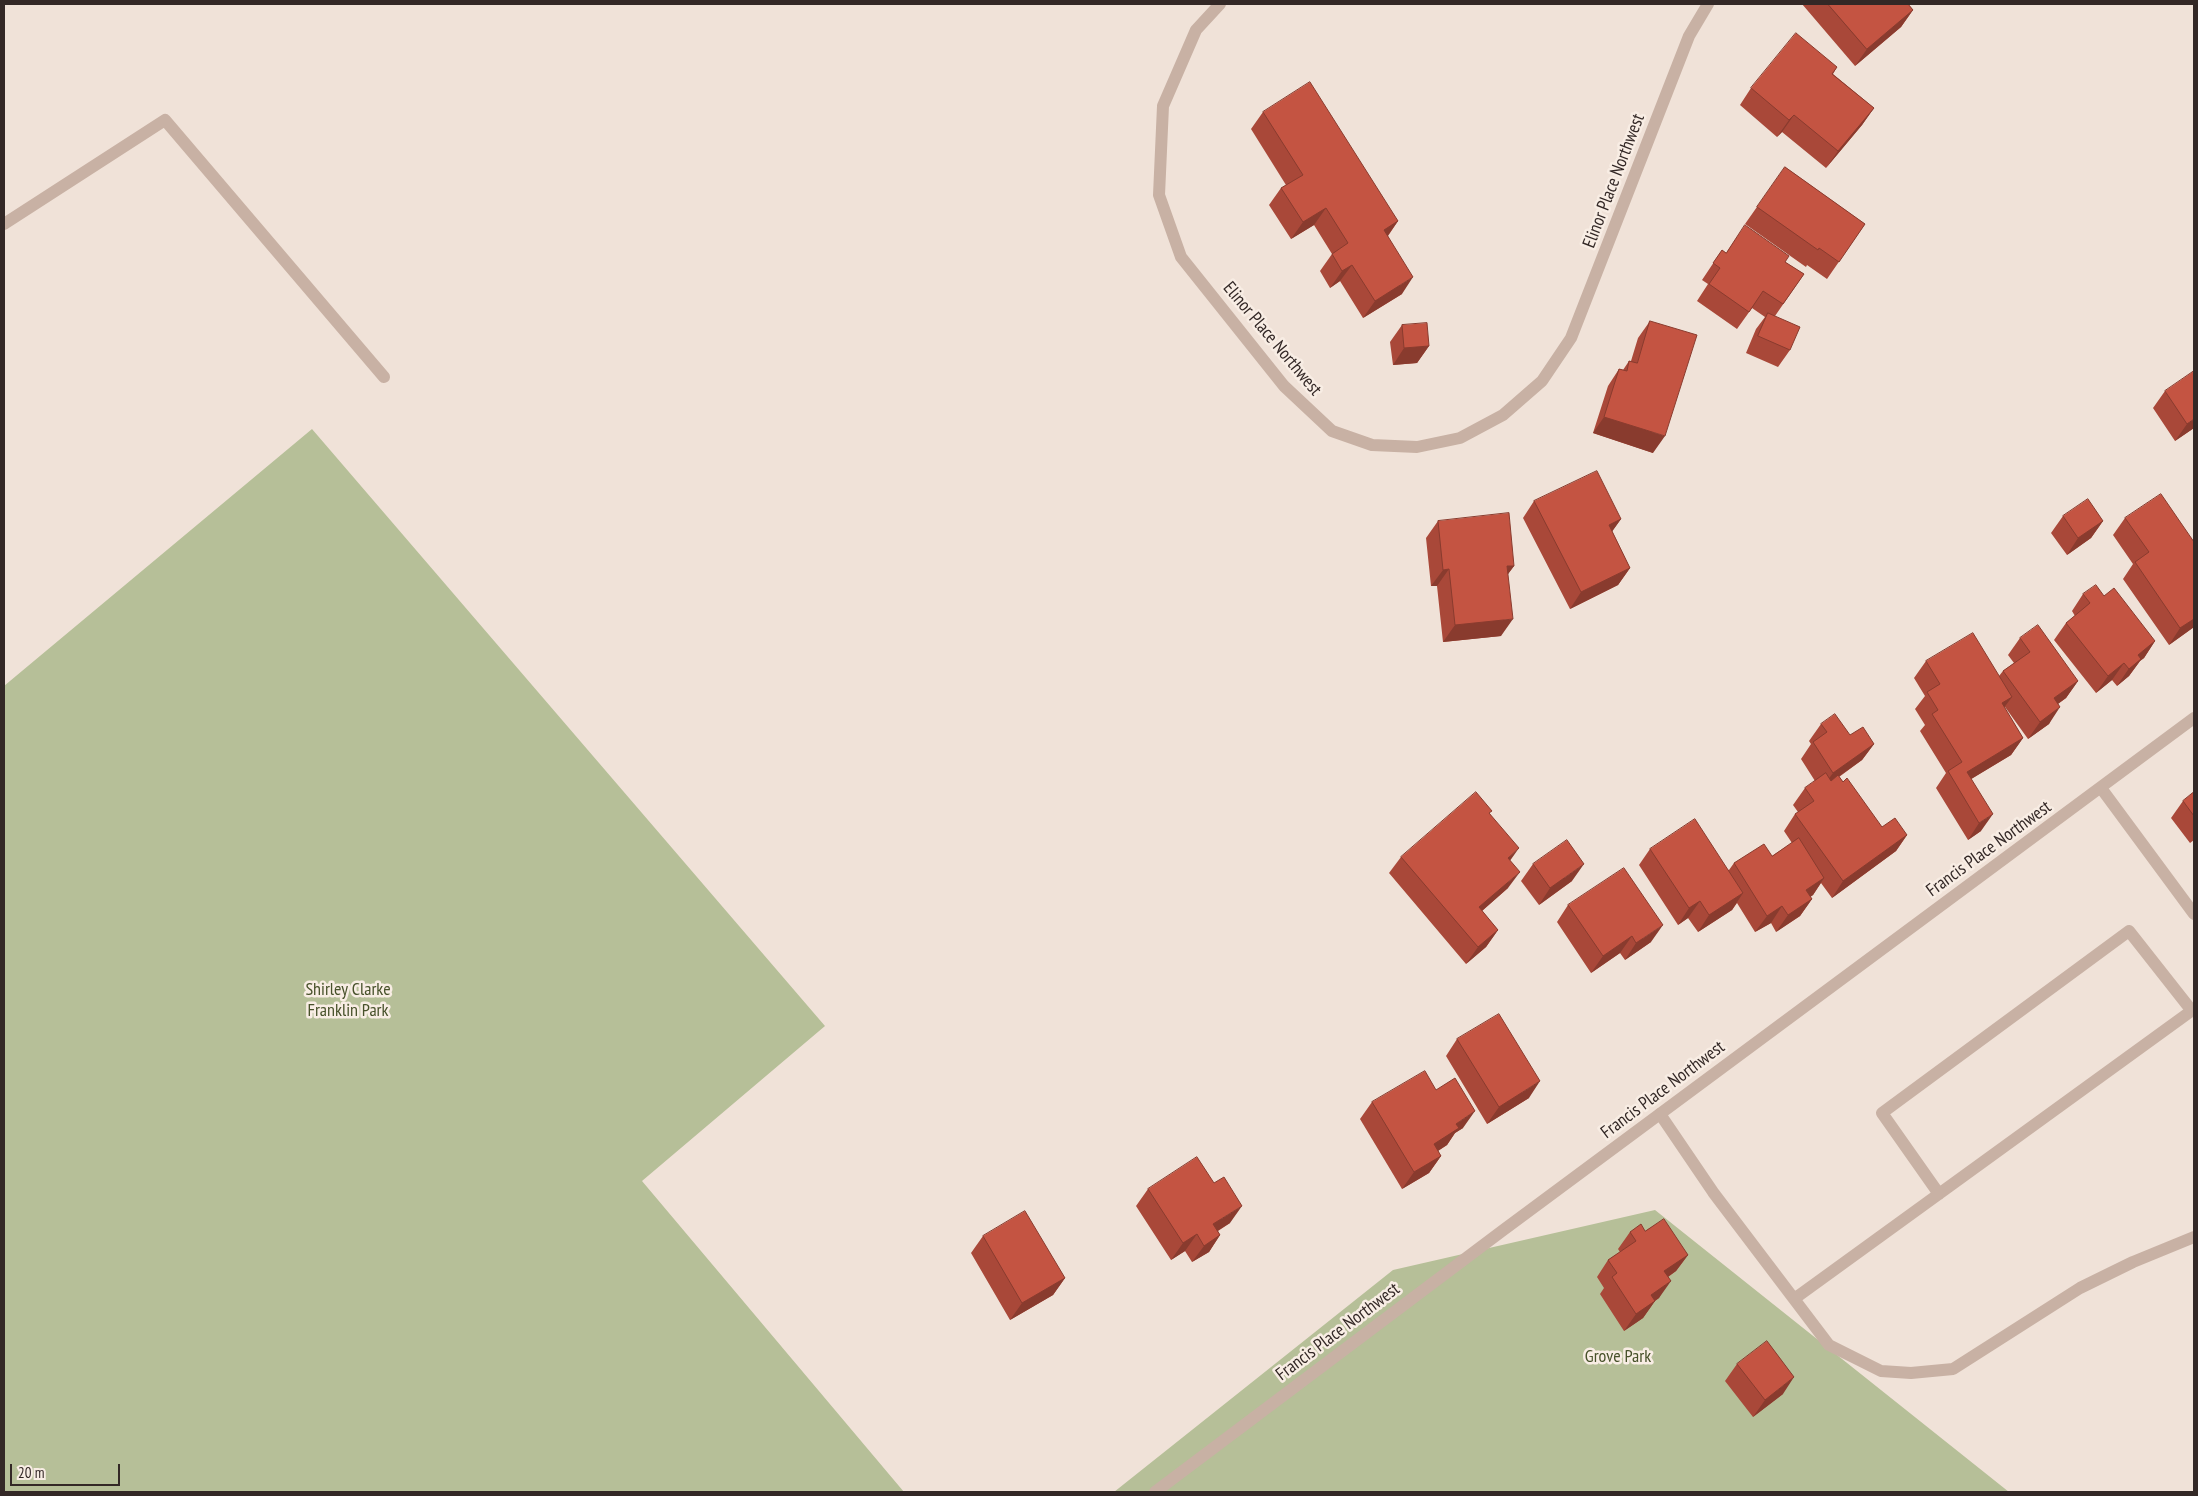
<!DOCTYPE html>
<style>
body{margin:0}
#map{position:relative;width:2198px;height:1496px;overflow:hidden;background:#f0e2d8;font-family:"PT Sans Narrow",sans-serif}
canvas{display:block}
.frame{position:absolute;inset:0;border:5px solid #332826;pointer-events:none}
.scale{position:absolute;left:10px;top:1464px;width:110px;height:22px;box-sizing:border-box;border:2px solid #332826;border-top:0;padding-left:6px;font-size:15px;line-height:18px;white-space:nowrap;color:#332826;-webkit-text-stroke:4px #f8ede4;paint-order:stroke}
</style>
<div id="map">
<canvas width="2198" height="1496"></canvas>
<div class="frame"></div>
<div class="scale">20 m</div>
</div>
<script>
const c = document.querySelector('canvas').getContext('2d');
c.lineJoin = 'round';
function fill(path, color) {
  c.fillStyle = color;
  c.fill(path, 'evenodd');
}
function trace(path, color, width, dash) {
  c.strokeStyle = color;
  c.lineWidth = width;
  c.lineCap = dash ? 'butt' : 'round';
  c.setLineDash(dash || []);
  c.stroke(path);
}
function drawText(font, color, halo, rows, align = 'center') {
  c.font = font + ' "PT Sans Narrow",sans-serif';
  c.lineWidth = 5;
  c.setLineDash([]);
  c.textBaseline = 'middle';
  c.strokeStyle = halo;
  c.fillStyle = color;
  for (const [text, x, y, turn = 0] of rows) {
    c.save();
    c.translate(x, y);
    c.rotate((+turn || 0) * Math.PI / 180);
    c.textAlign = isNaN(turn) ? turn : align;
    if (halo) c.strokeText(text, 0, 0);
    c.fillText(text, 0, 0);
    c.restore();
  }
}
fill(new Path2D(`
 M 312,429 L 825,1026 L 642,1181 L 904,1492 L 4,1492 L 4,686 Z
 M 1655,1210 L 2009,1492 L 1114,1492 L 1393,1270 Z`), '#b6bf98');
trace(new Path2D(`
 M 2101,788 L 2194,914
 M 1660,1114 L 1713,1192 L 1829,1345 L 1881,1371 L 1911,1373 L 1953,1369 L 2080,1288 L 2133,1262 L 2194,1237
 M 1939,1194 L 1882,1113 L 2129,931 L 2192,1011
 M 1794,1299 L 2194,1009`), '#c8b1a4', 12);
trace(new Path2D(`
 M 1220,4 L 1196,30 L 1163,106 L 1159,195 L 1181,257 L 1284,386 L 1332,431 L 1372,445 L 1417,447 L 1460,438 L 1503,415 L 1542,381 L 1571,338 L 1689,36 L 1708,4
 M 4,224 L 165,120 L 384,377
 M 1155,1492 L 1502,1231 L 2194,718`), '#c8b1a4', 12);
fill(new Path2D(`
 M 1802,4 L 1908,4 L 1913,10 L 1901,27 L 1855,66 Z
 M 1837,67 L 1833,74 L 1874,108 L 1862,125 L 1826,168 L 1782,132 L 1777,137 L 1740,105 L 1751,88 Z
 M 1263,112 L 1398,221 L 1388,236 L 1402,294 L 1363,318 L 1340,281 L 1330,288 L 1320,271 L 1332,254 L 1314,225 L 1291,239 L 1269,205 L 1281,188 L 1286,185 L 1251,129 Z
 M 1785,167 L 1865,224 L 1827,279 L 1807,265 L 1806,267 L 1745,224 Z
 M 1722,250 L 1726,253 L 1785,262 L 1804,274 L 1775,316 L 1790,350 L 1778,367 L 1746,353 L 1756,329 L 1765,317 L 1752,308 L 1737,329 L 1697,301 L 1708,284 L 1702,280 Z
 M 1650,321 L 1653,453 L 1593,433 L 1608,386 L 1619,369 L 1623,370 L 1629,361 L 1631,361 L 1638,338 Z
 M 1402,325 L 1429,346 L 1417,363 L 1393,365 L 1390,342 Z
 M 2165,391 L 2194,428 L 2175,441 L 2153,408 Z
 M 1534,501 L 1621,519 L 1612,531 L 1630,568 L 1618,585 L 1570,609 L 1523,518 Z
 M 2063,516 L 2103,521 L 2091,538 L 2067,555 L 2051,533 Z
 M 2125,518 L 2194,542 L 2194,627 L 2169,645 L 2123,579 L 2133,564 L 2113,535 Z
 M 1438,521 L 1514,566 L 1508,574 L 1501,636 L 1443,642 L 1437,586 L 1431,586 L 1426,538 Z
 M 2083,594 L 2104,596 L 2155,641 L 2144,658 L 2140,661 L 2129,676 L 2117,686 L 2112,680 L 2096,693 L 2054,640 L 2066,623 L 2075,616 L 2072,611 Z
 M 2020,638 L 2078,681 L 2066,698 L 2058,704 L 2049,724 L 2028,739 L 2005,707 L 2004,707 L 2023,738 L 2011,755 L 1971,779 L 1981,831 L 1968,840 L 1936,788 L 1946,773 L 1920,731 L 1925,725 L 1915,709 L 1925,696 L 1914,678 L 1926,661 L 1999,676 L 2003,671 L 2014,663 L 2008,655 Z
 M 1821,724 L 1874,744 L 1862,760 L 1839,777 L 1882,827 L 1907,835 L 1896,851 L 1832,898 L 1821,883 L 1813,895 L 1810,897 L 1812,899 L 1800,916 L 1776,932 L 1771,923 L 1755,932 L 1737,903 L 1732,910 L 1698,932 L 1688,918 L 1678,925 L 1639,865 L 1650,849 L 1729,870 L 1734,863 L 1772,856 L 1792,843 L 1784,831 L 1795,814 L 1798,812 L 1793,805 L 1805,788 L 1815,781 L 1801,759 L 1811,744 L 1809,741 Z
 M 2194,792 L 2194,840 L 2190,843 L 2171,818 L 2183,801 Z
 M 1490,814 L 1510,860 L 1508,888 L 1482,911 L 1498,930 L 1486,947 L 1466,964 L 1389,873 L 1401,857 Z
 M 1533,864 L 1572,881 L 1539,905 L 1521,881 Z
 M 1568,905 L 1651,942 L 1625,960 L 1620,953 L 1591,973 L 1557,922 Z
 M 1457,1039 L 1529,1098 L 1487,1124 L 1446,1056 Z
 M 1436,1090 L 1463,1128 L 1455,1133 L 1447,1145 L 1438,1151 L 1441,1156 L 1429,1173 L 1402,1189 L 1360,1119 L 1372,1102 Z
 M 1148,1189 L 1230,1223 L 1218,1231 L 1220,1235 L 1209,1252 L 1192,1262 L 1185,1251 L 1171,1260 L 1136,1206 Z
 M 1645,1231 L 1688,1255 L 1676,1271 L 1668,1277 L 1659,1298 L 1655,1301 L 1643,1318 L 1624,1331 L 1600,1294 L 1604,1288 L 1597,1277 L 1608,1260 L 1620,1252 L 1618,1249 L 1630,1232 Z
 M 983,1236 L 1065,1278 L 1053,1295 L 1010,1320 L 971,1253 Z
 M 1737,1364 L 1783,1394 L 1753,1417 L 1725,1381 Z`), '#a94839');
fill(new Path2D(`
 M 1913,10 L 1901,27 L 1855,66 L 1867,49 Z
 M 1874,108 L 1862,125 L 1826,168 L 1838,151 Z
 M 1794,115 L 1782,132 L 1777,137 L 1789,120 Z
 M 1326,208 L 1314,225 L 1291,239 L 1303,222 Z
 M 1398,221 L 1386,238 L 1384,230 Z
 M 1352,265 L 1340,281 L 1330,288 L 1342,271 Z
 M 1413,277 L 1402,294 L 1363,318 L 1375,301 Z
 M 1429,346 L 1417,363 L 1393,365 L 1404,348 Z
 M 1604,417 L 1665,436 L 1653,453 L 1593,433 Z
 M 2194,419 L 2194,428 L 2175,441 L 2187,424 Z
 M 1621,519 L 1609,536 L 1609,525 Z
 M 2103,521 L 2091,538 L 2067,555 L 2078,538 Z
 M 1507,566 L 1514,566 L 1502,582 Z
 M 1630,568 L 1618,585 L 1570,609 L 1581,592 Z
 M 1449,569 L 1437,586 L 1431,586 L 1443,570 Z
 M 1513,619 L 1501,636 L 1443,642 L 1455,625 Z
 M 2194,619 L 2194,627 L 2169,645 L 2180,628 Z
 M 2155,641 L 2144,658 L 2140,661 L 2129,676 L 2117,686 L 2138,655 Z
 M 2124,663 L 2112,680 L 2096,693 L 2108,676 Z
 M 2078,681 L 2066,698 L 2042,715 L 2054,698 Z
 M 2012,697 L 2000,713 L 2002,703 Z
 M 2060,707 L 2049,724 L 2028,739 L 2040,722 Z
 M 2023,738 L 2011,755 L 1958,787 L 1967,772 Z
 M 1874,744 L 1862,760 L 1821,789 L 1833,773 Z
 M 1993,814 L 1981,831 L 1968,840 L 1979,823 Z
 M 1907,835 L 1896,851 L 1832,898 L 1843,881 Z
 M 1519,848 L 1507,865 L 1508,858 Z
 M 1584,864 L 1572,881 L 1539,905 L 1550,888 Z
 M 1520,872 L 1508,888 L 1467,924 L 1479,907 Z
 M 1824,878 L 1813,895 L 1795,907 L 1806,890 Z
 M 1743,893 L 1732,910 L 1698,932 L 1709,915 Z
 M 1812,899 L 1800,916 L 1776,932 L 1788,915 Z
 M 1700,901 L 1688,918 L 1678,925 L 1689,908 Z
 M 1782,906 L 1771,923 L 1755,932 L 1767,916 Z
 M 1663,925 L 1651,942 L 1625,960 L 1636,943 Z
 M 1498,930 L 1486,947 L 1466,964 L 1478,947 Z
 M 1632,936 L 1620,953 L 1591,973 L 1603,956 Z
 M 1540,1081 L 1529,1098 L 1487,1124 L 1499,1107 Z
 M 1475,1111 L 1463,1128 L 1455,1133 L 1447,1145 L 1422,1161 L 1434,1144 L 1456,1124 Z
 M 1441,1156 L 1429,1173 L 1402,1189 L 1414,1172 Z
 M 1242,1206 L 1230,1223 L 1201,1241 L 1213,1224 Z
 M 1197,1234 L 1185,1251 L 1171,1260 L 1183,1243 Z
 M 1220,1235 L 1209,1252 L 1192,1262 L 1204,1246 Z
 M 1688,1255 L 1676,1271 L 1652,1288 L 1664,1271 Z
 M 1065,1278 L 1053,1295 L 1010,1320 L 1022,1303 Z
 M 1671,1281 L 1659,1298 L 1639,1312 L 1651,1295 Z
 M 1655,1301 L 1643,1318 L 1624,1331 L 1636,1314 Z
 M 1794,1377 L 1783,1394 L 1753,1417 L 1765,1400 Z`), '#893b2e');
const building = new Path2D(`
 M 1828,4 L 1908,4 L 1913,10 L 1867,49 Z
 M 1796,33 L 1837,67 L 1832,74 L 1874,108 L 1838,151 L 1794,115 L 1789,120 L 1751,88 Z
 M 1310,82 L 1398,221 L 1384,230 L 1413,277 L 1375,301 L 1352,265 L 1342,271 L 1332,254 L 1348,243 L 1326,208 L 1303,222 L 1281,188 L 1303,175 L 1263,112 Z
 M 1785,167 L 1865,224 L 1839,262 L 1819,248 L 1818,250 L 1757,207 Z
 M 1745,225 L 1789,256 L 1785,262 L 1804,274 L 1783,304 L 1763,291 L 1749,312 L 1709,284 L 1720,268 L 1713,263 L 1722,250 L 1726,253 Z
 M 1768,313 L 1800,327 L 1790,350 L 1758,336 Z
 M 1650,321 L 1697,335 L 1665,436 L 1604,417 L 1619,369 L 1627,371 L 1629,361 L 1637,363 Z
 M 1427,323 L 1429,346 L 1404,348 L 1402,325 Z
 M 2194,371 L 2194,419 L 2187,424 L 2165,391 Z
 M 1597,471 L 1621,519 L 1609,525 L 1630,568 L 1581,592 L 1534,501 Z
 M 2161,494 L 2194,542 L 2194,619 L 2180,628 L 2135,562 L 2149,552 L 2125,518 Z
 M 2088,499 L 2103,521 L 2078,538 L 2063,516 Z
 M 1509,513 L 1514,566 L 1507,566 L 1513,619 L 1455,625 L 1449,569 L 1443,570 L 1438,521 Z
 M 2096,585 L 2104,596 L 2114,588 L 2155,641 L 2138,655 L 2141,659 L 2129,669 L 2124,663 L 2108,676 L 2066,623 L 2090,603 L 2083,594 Z
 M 2038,625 L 2078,681 L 2054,698 L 2060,707 L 2040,722 L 2003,671 L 2030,652 L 2020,638 Z
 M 1973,633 L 2012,697 L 2002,703 L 2023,738 L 1967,772 L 1993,814 L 1979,823 L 1948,771 L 1962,762 L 1932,714 L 1938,710 L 1927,692 L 1940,684 L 1926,661 Z
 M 1835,714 L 1850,735 L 1863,727 L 1874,744 L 1833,773 L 1813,742 L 1827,732 L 1821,724 Z
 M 1826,773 L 1831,781 L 1838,775 L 1843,782 L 1847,778 L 1882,827 L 1895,818 L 1907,835 L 1843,881 L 1795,814 L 1814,801 L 1805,788 Z
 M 1476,792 L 1492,811 L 1489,813 L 1519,848 L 1508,858 L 1520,872 L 1479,907 L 1498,930 L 1478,947 L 1401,857 Z
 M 2194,792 L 2194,816 L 2183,801 Z
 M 1695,819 L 1743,893 L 1709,915 L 1700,901 L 1689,908 L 1650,849 Z
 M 1799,838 L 1824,878 L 1806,890 L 1812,899 L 1788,915 L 1782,906 L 1767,916 L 1734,863 L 1764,844 L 1772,856 Z
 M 1567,840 L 1584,864 L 1550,888 L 1533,864 Z
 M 1624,868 L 1663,925 L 1636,943 L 1632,936 L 1603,956 L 1568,905 Z
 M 1499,1014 L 1540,1081 L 1499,1107 L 1457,1039 Z
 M 1425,1071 L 1436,1090 L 1455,1078 L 1475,1111 L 1456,1124 L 1459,1128 L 1434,1144 L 1441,1156 L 1414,1172 L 1372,1102 Z
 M 1197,1157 L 1214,1183 L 1224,1177 L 1242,1206 L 1213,1224 L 1220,1235 L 1204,1246 L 1197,1234 L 1183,1243 L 1148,1189 Z
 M 1025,1211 L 1065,1278 L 1022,1303 L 983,1236 Z
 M 1664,1219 L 1688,1255 L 1664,1271 L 1671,1281 L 1651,1295 L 1655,1301 L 1636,1314 L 1612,1277 L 1617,1273 L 1608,1260 L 1636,1241 L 1630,1232 L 1641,1224 L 1645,1231 Z
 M 1767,1341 L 1794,1377 L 1765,1400 L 1737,1364 Z`);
fill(building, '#c45442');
trace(building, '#893b2e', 1);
drawText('18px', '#332826', '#f8ede4', [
 ["Elinor Place Northwest",1614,181,-69],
 ["Elinor Place Northwest",1272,339,50],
 ["Francis Place Northwest",1989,849,-36],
 ["Francis Place Northwest",1663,1090,-37],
 ["Francis Place Northwest",1338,1332,-37]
]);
drawText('18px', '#47512a', '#f8ede4', [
 ["Shirley Clarke",348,990],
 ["Franklin Park",348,1011],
 ["Grove Park",1618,1357]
]);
</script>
